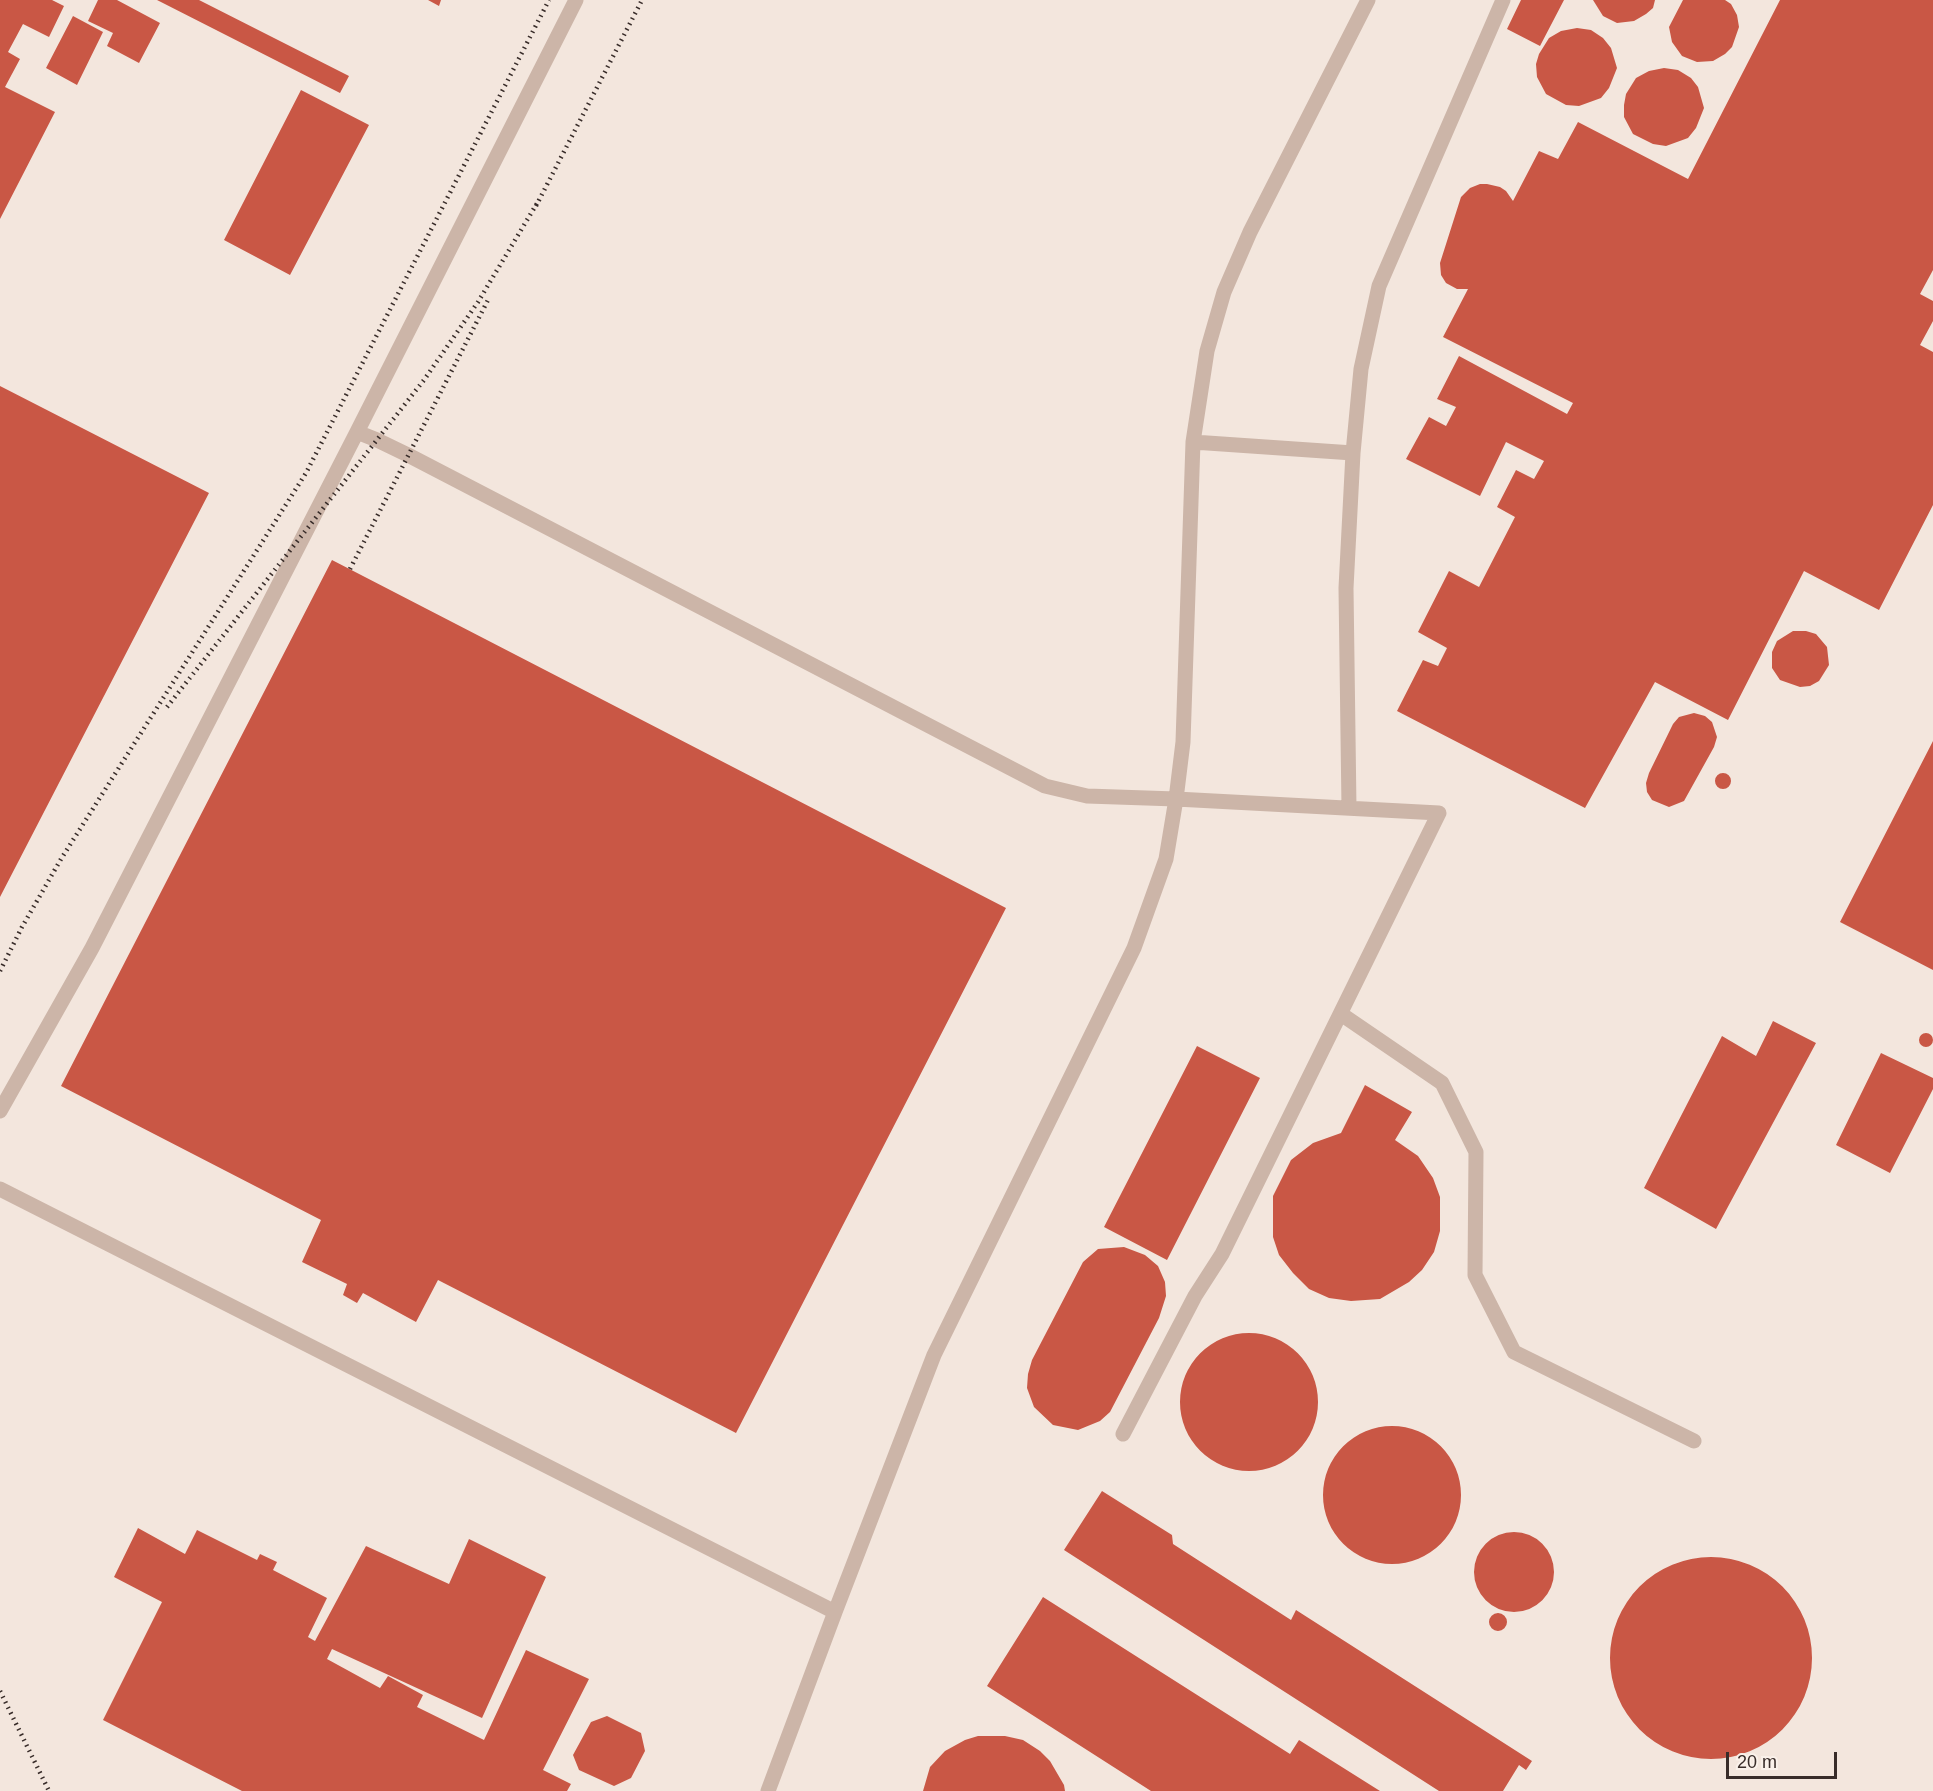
<!DOCTYPE html>
<style>
body{margin:0}
#map{position:relative;width:1933px;height:1791px;overflow:hidden;background:#f3e6dd;font-family:Arial,sans-serif}
canvas{display:block}
.scale{position:absolute;left:1726px;top:1752px;width:111px;height:27px;box-sizing:border-box;border:3px solid #382c29;border-top:0;padding-left:8px;font-size:18px;line-height:21px;white-space:nowrap;color:#382c29;-webkit-text-stroke:4px #faf1ea;paint-order:stroke}
</style>
<div id="map">
<canvas width="1933" height="1791"></canvas>
<div class="scale">20 m</div>
</div>
<script>
const c = document.querySelector('canvas').getContext('2d');
c.lineJoin = 'round';
function fill(path, color) {
  c.fillStyle = color;
  c.fill(path, 'evenodd');
}
function trace(path, color, width, dash) {
  c.strokeStyle = color;
  c.lineWidth = width;
  c.lineCap = dash ? 'butt' : 'round';
  c.setLineDash(dash || []);
  c.stroke(path);
}
fill(new Path2D(`
 M 0,0 L 52,0 L 64,6 L 49,37 L 23,24 L 8,52 L 20,59 L 5,87 L 55,112 L 0,219 Z
 M 98,0 L 117,0 L 160,23 L 139,63 L 107,46 L 113,33 L 88,21 Z
 M 157,0 L 199,0 L 349,76 L 340,93 Z
 M 428,0 L 441,0 L 439,6 Z
 M 1521,0 L 1564,0 L 1540,46 L 1507,29 Z
 M 1593,0 L 1655,0 L 1653,8 L 1646,14 L 1634,21 L 1617,23 L 1603,16 Z
 M 1683,0 L 1725,0 L 1731,4 L 1737,15 L 1739,27 L 1732,47 L 1725,54 L 1713,61 L 1697,62 L 1682,56 L 1672,42 L 1669,27 Z
 M 1780,0 L 1933,0 L 1933,270 L 1920,294 L 1933,301 L 1933,321 L 1920,345 L 1933,352 L 1933,505 L 1879,610 L 1804,571 L 1728,720 L 1655,682 L 1585,808 L 1397,711 L 1423,660 L 1438,666 L 1447,648 L 1418,632 L 1449,571 L 1479,587 L 1515,517 L 1497,507 L 1516,470 L 1534,479 L 1544,461 L 1506,442 L 1480,496 L 1406,459 L 1429,417 L 1446,426 L 1456,407 L 1437,399 L 1459,356 L 1567,414 L 1573,403 L 1443,337 L 1468,289 L 1457,289 L 1446,283 L 1441,275 L 1440,263 L 1461,197 L 1470,188 L 1480,184 L 1487,184 L 1500,187 L 1506,191 L 1513,201 L 1539,151 L 1558,159 L 1578,122 L 1688,179 Z
 M 73,16 L 103,32 L 77,85 L 46,68 Z
 M 1577,28 L 1591,30 L 1603,38 L 1611,48 L 1617,68 L 1609,88 L 1601,98 L 1579,106 L 1566,105 L 1546,94 L 1537,77 L 1536,64 L 1539,54 L 1549,38 L 1561,31 Z
 M 1664,68 L 1678,70 L 1691,78 L 1698,87 L 1704,108 L 1696,128 L 1688,138 L 1666,146 L 1653,144 L 1633,134 L 1624,117 L 1624,105 L 1626,94 L 1636,78 L 1649,71 Z
 M 301,90 L 369,125 L 290,275 L 224,240 Z
 M 0,386 L 209,493 L 0,897 Z
 M 332,560 L 1006,908 L 736,1433 L 438,1280 L 416,1322 L 363,1293 L 357,1303 L 343,1295 L 347,1284 L 302,1262 L 321,1220 L 61,1086 Z
 M 1793,631 L 1806,631 L 1816,634 L 1827,647 L 1829,665 L 1819,681 L 1810,686 L 1800,687 L 1780,680 L 1772,668 L 1772,652 L 1777,641 Z
 M 1694,713 L 1705,716 L 1712,722 L 1717,737 L 1714,747 L 1684,801 L 1669,807 L 1652,800 L 1647,792 L 1646,783 L 1649,773 L 1673,724 L 1679,717 Z
 M 1933,741 L 1933,970 L 1840,922 Z
 M1715 781a8 8 0 1 1 16 0a8 8 0 1 1-16 0Z
 M 1773,1021 L 1816,1043 L 1716,1229 L 1644,1188 L 1722,1036 L 1756,1056 Z
 M1919 1040a7 7 0 1 1 14 0a7 7 0 1 1-14 0Z
 M 1197,1046 L 1260,1078 L 1167,1260 L 1104,1227 Z
 M 1881,1053 L 1933,1078 L 1933,1089 L 1890,1173 L 1836,1145 Z
 M 1365,1085 L 1412,1112 L 1395,1140 L 1418,1156 L 1433,1178 L 1440,1197 L 1440,1231 L 1434,1252 L 1422,1270 L 1409,1282 L 1380,1299 L 1351,1301 L 1329,1298 L 1309,1289 L 1293,1273 L 1279,1255 L 1273,1237 L 1273,1196 L 1291,1160 L 1313,1143 L 1341,1133 Z
 M 1124,1247 L 1145,1255 L 1158,1266 L 1165,1282 L 1166,1296 L 1159,1318 L 1110,1412 L 1100,1421 L 1078,1430 L 1053,1425 L 1034,1407 L 1027,1388 L 1028,1374 L 1032,1360 L 1083,1262 L 1098,1249 Z
 M1180 1402a69 69 0 1 1 138 0a69 69 0 1 1-138 0Z
 M1323 1495a69 69 0 1 1 138 0a69 69 0 1 1-138 0Z
 M 1102,1491 L 1172,1535 L 1173,1544 L 1291,1620 L 1296,1610 L 1532,1761 L 1526,1770 L 1519,1765 L 1503,1791 L 1439,1791 L 1064,1550 Z
 M 138,1528 L 185,1554 L 197,1530 L 257,1560 L 260,1554 L 277,1562 L 273,1570 L 327,1598 L 308,1637 L 315,1641 L 366,1546 L 449,1584 L 469,1539 L 546,1577 L 482,1718 L 332,1649 L 327,1659 L 380,1688 L 388,1676 L 423,1695 L 417,1707 L 484,1740 L 526,1650 L 589,1679 L 543,1770 L 571,1784 L 567,1791 L 242,1791 L 103,1720 L 162,1602 L 114,1577 Z
 M1474 1572a40 40 0 1 1 80 0a40 40 0 1 1-80 0Z
 M1610 1658a101 101 0 1 1 202 0a101 101 0 1 1-202 0Z
 M 1043,1597 L 1290,1754 L 1299,1740 L 1380,1791 L 1151,1791 L 987,1686 Z
 M1489 1622a9 9 0 1 1 18 0a9 9 0 1 1-18 0Z
 M 607,1716 L 641,1733 L 645,1751 L 631,1778 L 614,1786 L 579,1770 L 573,1755 L 591,1722 Z
 M 978,1736 L 1005,1736 L 1023,1740 L 1040,1751 L 1050,1761 L 1064,1785 L 1065,1791 L 923,1791 L 930,1767 L 945,1751 L 965,1740 Z`), '#c95745');
trace(new Path2D(`
 M 576,0 L 357,432 L 377,440 L 408,455 L 1045,786 L 1087,796 L 1176,799 L 1183,742 L 1193,442 L 1207,351 L 1224,292 L 1250,232 L 1368,0
 M 1193,442 L 1353,453
 M 1349,808 L 1346,588 L 1353,453 L 1361,369 L 1379,286 L 1503,0
 M 1341,1014 L 1442,1083 L 1476,1152 L 1475,1275 L 1514,1352 L 1694,1441
 M 0,1111 L 92,948 L 357,432
 M 0,1189 L 835,1612 L 934,1355 L 1134,948 L 1166,859 L 1176,799 L 1439,813 L 1222,1254 L 1195,1296 L 1123,1434
 M 768,1791 L 835,1612`), '#ccb5a8', 15);
trace(new Path2D(`
 M 536,206 L 642,0
 M 350,569 L 488,300
 M 167,707 L 424,380 L 478,302 L 539,200
 M 0,971 L 22,927 L 61,859 L 306,473 L 549,0
 M 0,1691 L 49,1791`), '#382c29', 4.5, [1.5, 4.5]);
</script>
